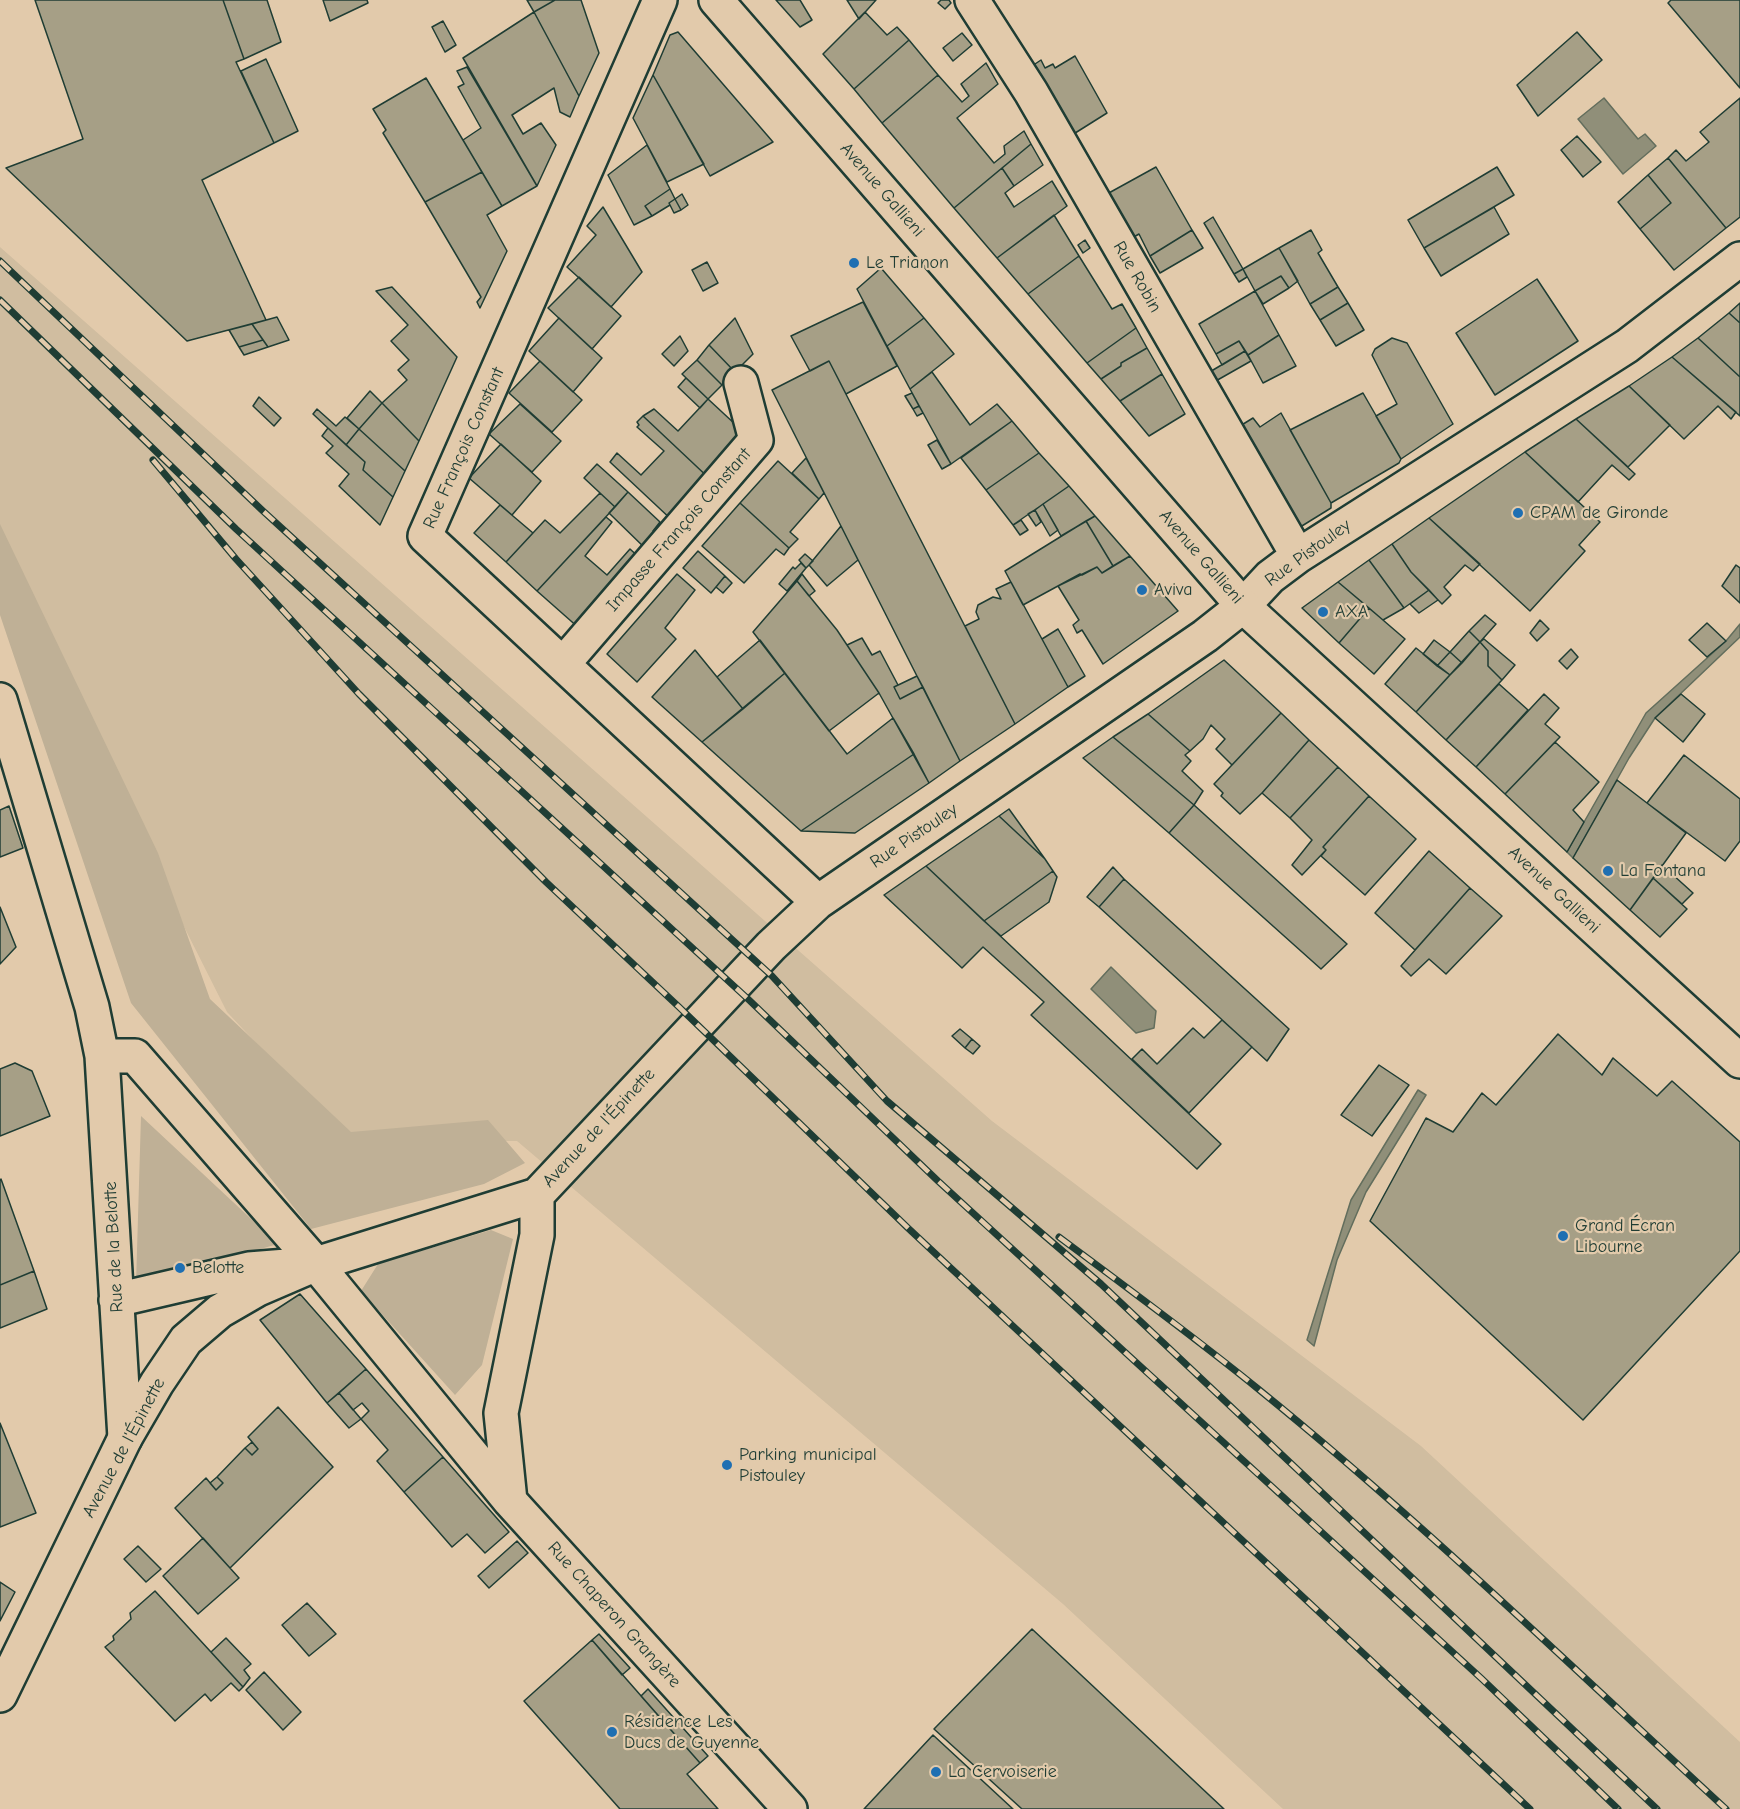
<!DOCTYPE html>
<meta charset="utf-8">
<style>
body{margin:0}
canvas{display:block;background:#e2caab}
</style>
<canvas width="1740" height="1809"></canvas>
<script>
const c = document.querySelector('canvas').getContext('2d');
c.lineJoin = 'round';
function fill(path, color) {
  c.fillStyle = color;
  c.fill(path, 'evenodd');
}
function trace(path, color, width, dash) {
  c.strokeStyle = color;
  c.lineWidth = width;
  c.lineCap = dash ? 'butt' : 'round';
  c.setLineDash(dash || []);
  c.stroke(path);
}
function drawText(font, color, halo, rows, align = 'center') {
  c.font = font + ' "Comic Neue",sans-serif';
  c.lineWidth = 4.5;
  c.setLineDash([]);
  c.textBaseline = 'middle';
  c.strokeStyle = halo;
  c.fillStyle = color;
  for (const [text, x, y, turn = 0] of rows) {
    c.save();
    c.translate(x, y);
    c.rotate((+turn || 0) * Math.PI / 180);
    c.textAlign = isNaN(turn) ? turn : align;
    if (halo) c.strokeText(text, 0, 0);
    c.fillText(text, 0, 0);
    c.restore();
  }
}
fill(new Path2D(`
 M 0,247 L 992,1121 L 1421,1446 L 1740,1742 L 1740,1809 L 1283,1809 L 1063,1604 L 517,1141 L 348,1141 L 227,1012 L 0,561 Z`), '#d0bda0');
fill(new Path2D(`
 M 0,524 L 158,853 L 210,999 L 351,1132 L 488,1120 L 525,1163 L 484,1184 L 311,1229 L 131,1003 L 0,615 Z
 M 141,1116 L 278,1244 L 136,1284 Z
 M 491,1230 L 513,1239 L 482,1365 L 455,1395 L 361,1291 L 378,1264 Z`), '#bfb096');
const water = new Path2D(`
 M 1604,98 L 1638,139 L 1645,134 L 1656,146 L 1623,174 L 1578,119 Z
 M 1740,624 L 1740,637 L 1655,718 L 1629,758 L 1573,858 L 1567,852 L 1646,713 L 1726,641 Z
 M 1111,967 L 1156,1011 L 1154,1028 L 1136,1033 L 1091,989 Z
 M 1418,1090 L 1426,1095 L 1366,1192 L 1337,1260 L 1314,1346 L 1307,1340 L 1351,1200 Z`);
fill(water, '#908f79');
trace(water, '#636e5d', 1.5);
const building = new Path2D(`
 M 35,0 L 223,0 L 244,59 L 236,62 L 274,143 L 202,180 L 266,320 L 187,341 L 6,168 L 83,139 Z
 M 223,0 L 267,0 L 281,42 L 244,59 Z
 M 323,0 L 367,0 L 368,3 L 330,21 Z
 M 527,0 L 555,0 L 534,12 Z
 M 555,0 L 581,0 L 599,53 L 579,96 L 534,12 Z
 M 776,0 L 800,0 L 812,20 L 800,27 Z
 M 847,0 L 876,0 L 859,19 Z
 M 941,0 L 949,0 L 951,3 L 945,9 L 938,3 Z
 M 1671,0 L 1740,0 L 1740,88 L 1668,3 Z
 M 534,12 L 579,96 L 570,117 L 560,112 L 554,88 L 512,115 L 523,134 L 541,123 L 556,145 L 537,186 L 463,58 Z
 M 865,12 L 887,35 L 897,27 L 909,40 L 854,89 L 823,54 Z
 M 443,21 L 456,45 L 445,52 L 432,27 Z
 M 678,32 L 773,142 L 710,176 L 653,75 L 670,35 Z
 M 1577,32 L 1602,60 L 1538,116 L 1517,85 Z
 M 962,33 L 972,45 L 953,61 L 943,48 Z
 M 909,40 L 938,75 L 882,123 L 854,89 Z
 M 1075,56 L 1107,113 L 1072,135 L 1032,66 L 1041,60 L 1045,68 L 1053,64 L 1055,68 Z
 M 266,59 L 298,131 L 274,143 L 241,71 Z
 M 986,63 L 998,84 L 957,118 L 994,163 L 1005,154 L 1004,146 L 1024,131 L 1031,144 L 954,208 L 882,123 L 938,75 L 962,102 L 969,96 L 961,84 Z
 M 467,67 L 537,186 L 502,206 L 463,140 L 481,128 L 458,87 L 464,84 L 457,71 Z
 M 653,75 L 704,164 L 667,182 L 633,118 Z
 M 426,78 L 482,172 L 425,202 L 383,133 L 386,130 L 373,109 Z
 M 1740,98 L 1740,217 L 1726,228 L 1668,158 L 1676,150 L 1686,161 L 1709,142 L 1700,132 Z
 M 1577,136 L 1601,162 L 1583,177 L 1561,150 Z
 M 1031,144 L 1043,165 L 1014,186 L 1002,168 Z
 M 647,145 L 670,189 L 645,206 L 652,216 L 634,225 L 608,175 Z
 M 1668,158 L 1726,228 L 1674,270 L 1640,229 L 1671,203 L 1648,175 Z
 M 1156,167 L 1192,230 L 1150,256 L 1139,234 L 1132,238 L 1107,194 Z
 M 1497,167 L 1514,195 L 1424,248 L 1408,220 Z
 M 1002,168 L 1014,186 L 1005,193 L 1014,207 L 1052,181 L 1067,206 L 997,258 L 954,208 Z
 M 482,172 L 502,206 L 487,215 L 507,251 L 480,308 L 477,302 L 481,297 L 425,202 Z
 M 1648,175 L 1671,203 L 1640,229 L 1618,202 Z
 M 670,189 L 675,199 L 669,203 L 670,205 L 652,216 L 645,206 Z
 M 682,194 L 688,205 L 681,210 L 675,199 Z
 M 675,199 L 681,210 L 674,213 L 669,203 Z
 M 603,207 L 642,272 L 611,307 L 567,267 L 596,235 L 587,226 Z
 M 1494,207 L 1509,234 L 1441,276 L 1424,248 Z
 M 1054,215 L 1079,256 L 1028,294 L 997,258 Z
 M 1213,217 L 1243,269 L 1234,274 L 1204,223 Z
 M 1192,230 L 1203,248 L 1160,273 L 1150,256 Z
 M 1311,230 L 1322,250 L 1318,253 L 1338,287 L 1310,304 L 1279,248 Z
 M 1085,240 L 1090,248 L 1083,253 L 1078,245 Z
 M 1279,248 L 1298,281 L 1289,288 L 1281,276 L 1255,291 L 1243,269 Z
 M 1079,256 L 1112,309 L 1122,304 L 1136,328 L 1087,363 L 1028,294 Z
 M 707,262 L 718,283 L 703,291 L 692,270 Z
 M 881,268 L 924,318 L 887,346 L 857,289 Z
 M 1243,269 L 1247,277 L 1239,282 L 1234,274 Z
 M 1281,276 L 1289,288 L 1263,304 L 1255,291 Z
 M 579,277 L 621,316 L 592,349 L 548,308 Z
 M 1537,279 L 1578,341 L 1495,395 L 1456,333 Z
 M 392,287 L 457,357 L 419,441 L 382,403 L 407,380 L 398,370 L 409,360 L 391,341 L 408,325 L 376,291 Z
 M 1338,287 L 1348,303 L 1320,320 L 1310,304 Z
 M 1255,291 L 1279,335 L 1248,355 L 1239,341 L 1216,354 L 1199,324 Z
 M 863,302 L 897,366 L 846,394 L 829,361 L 810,371 L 791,336 Z
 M 1348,303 L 1364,330 L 1336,346 L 1320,320 Z
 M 1740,303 L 1740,323 L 1729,313 Z
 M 1729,313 L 1740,323 L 1740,377 L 1698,338 Z
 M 277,317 L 289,340 L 268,347 L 252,324 Z
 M 559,318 L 602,358 L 573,392 L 529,351 Z
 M 735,318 L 753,354 L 735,372 L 709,345 Z
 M 924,318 L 954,354 L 910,389 L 887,346 Z
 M 252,324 L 263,340 L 239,347 L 229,330 Z
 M 1136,328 L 1147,348 L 1121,363 L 1121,366 L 1101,379 L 1087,363 Z
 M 1279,335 L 1296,366 L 1263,383 L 1248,355 Z
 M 680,336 L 688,351 L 674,366 L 662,354 Z
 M 1392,338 L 1407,343 L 1453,424 L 1401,459 L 1376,416 L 1397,404 L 1372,355 L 1375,349 Z
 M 1698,338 L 1740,377 L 1740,416 L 1672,357 Z
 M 263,340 L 268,347 L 244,355 L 239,347 Z
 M 1239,341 L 1245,351 L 1222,365 L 1216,354 Z
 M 709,345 L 735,372 L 722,385 L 697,360 Z
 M 1147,348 L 1162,374 L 1120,401 L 1101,379 L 1121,366 L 1121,363 Z
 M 1245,351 L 1251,361 L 1214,382 L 1208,373 Z
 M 1672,357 L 1736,412 L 1731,419 L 1718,406 L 1684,439 L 1629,386 Z
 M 697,360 L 722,385 L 708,399 L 682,374 Z
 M 540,361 L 582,400 L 552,432 L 509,393 Z
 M 829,361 L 1015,724 L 960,761 L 772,390 Z
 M 932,372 L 970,425 L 997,404 L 1012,421 L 951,464 L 910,389 Z
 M 1162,374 L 1185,414 L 1149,436 L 1120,401 Z
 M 686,378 L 708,399 L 700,408 L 678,387 Z
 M 1629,386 L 1670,425 L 1628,467 L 1576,419 Z
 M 370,391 L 382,403 L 359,429 L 347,418 Z
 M 912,393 L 919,406 L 913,409 L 905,396 Z
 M 1363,393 L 1401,459 L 1399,463 L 1331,503 L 1290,430 Z
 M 259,397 L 281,418 L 274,426 L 253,406 Z
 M 708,399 L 750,438 L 712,481 L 643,416 L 654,409 L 678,431 Z
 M 382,403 L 419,441 L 405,471 L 359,429 Z
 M 520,404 L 561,441 L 532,472 L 489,434 Z
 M 919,406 L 923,413 L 917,416 L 913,409 Z
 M 317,409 L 336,426 L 345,417 L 359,429 L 346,445 L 313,414 Z
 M 1281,413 L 1331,503 L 1331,508 L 1297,529 L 1240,426 L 1253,418 L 1260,427 Z
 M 643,416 L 712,481 L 674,522 L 610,462 L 617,453 L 641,475 L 664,451 L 637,427 L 639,425 L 637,422 Z
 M 1576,419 L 1635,474 L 1629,480 L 1612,465 L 1578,502 L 1525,452 Z
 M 1012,421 L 1039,453 L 986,490 L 961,458 Z
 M 328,428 L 365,462 L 363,470 L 393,497 L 380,525 L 339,486 L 349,474 L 326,453 L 333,446 L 322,436 Z
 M 359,429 L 405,471 L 393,497 L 363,470 L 365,462 L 346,445 Z
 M 937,440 L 951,464 L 942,469 L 928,445 Z
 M 501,444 L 541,481 L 512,515 L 469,478 Z
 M 1525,452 L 1600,522 L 1579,545 L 1585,551 L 1530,611 L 1429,518 Z
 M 1039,453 L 1069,486 L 1013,525 L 986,490 Z
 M 806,458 L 824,493 L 819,499 L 792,473 Z
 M 778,461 L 819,499 L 790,532 L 798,539 L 789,548 L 740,503 Z
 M 597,464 L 628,492 L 615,507 L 584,478 Z
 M 1069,486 L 1095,516 L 1061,536 L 1043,504 Z
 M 628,492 L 660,522 L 653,531 L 662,538 L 649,552 L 609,513 Z
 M 600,493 L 615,507 L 537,591 L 506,562 L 545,520 L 560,533 Z
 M 740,503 L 789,548 L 784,555 L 776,549 L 744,583 L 702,546 Z
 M 1043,504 L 1058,530 L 1050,536 L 1035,510 Z
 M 500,505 L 533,533 L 506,562 L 474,533 Z
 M 1035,510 L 1041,522 L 1036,526 L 1028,514 Z
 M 1095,516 L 1130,556 L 1113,566 L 1086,521 Z
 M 606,517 L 612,522 L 585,556 L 607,575 L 630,549 L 642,560 L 580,629 L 537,591 Z
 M 1429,518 L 1480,564 L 1473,571 L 1465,565 L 1444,587 L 1451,595 L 1442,604 L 1411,572 L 1392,544 Z
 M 1021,520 L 1028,530 L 1020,535 L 1013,525 Z
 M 1086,521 L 1113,566 L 1102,573 L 1097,567 L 1082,575 L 1080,574 L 1023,605 L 1005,571 Z
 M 841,526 L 858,560 L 827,586 L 809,565 Z
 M 1392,544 L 1411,572 L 1429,590 L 1404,608 L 1369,560 Z
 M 698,551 L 725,576 L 711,593 L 683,568 Z
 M 805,554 L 813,561 L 806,568 L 799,560 Z
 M 1130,556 L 1178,611 L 1103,664 L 1082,630 L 1077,633 L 1073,625 L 1079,620 L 1058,586 L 1097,567 L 1102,573 Z
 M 1369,560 L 1404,608 L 1383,620 L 1338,582 Z
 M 801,563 L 806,568 L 787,591 L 779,584 L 793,567 L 795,569 Z
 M 1736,565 L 1740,568 L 1740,603 L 1722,586 Z
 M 677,574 L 695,590 L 665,628 L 676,639 L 637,682 L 607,654 Z
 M 802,574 L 815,591 L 809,596 L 797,581 Z
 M 725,576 L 732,583 L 723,593 L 716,587 Z
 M 797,581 L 837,630 L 879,693 L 829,731 L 753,632 Z
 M 1011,582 L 1068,687 L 1015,724 L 965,626 L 979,619 L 976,612 L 978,605 L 993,597 L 1001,599 L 996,589 Z
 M 1338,582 L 1369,608 L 1339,643 L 1302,608 Z
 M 1429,590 L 1438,600 L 1419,613 L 1410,604 Z
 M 1369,608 L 1405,639 L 1374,674 L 1339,643 Z
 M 1485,615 L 1496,624 L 1480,642 L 1469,631 Z
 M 1540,620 L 1549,629 L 1537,641 L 1530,633 Z
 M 1707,623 L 1726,641 L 1707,657 L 1689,640 Z
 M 1058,629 L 1085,676 L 1068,687 L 1042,639 Z
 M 1469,631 L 1480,642 L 1462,663 L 1450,652 Z
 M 862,638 L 872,655 L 880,651 L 898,685 L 894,687 L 900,699 L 923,687 L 960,761 L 929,783 L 879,693 L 847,645 Z
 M 1484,639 L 1515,665 L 1502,680 L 1488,666 L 1488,651 L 1480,642 Z
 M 760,640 L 785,673 L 743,709 L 717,677 Z
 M 1434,640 L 1450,652 L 1437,666 L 1423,654 Z
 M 1480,642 L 1488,651 L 1488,666 L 1502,680 L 1446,740 L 1416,712 Z
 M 1416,648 L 1450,675 L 1416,712 L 1385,684 Z
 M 1571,649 L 1578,657 L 1567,669 L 1559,661 Z
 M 695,650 L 743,709 L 702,742 L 652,697 Z
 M 1450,652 L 1462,663 L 1450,675 L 1437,666 Z
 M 1224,660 L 1281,713 L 1232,765 L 1216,749 L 1225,739 L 1211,725 L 1203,739 L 1190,751 L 1148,714 Z
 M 785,673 L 847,754 L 893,718 L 914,754 L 801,831 L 702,742 Z
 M 917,676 L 923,687 L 900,699 L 894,687 Z
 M 1499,684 L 1528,710 L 1476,767 L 1446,740 Z
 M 1544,694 L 1559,708 L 1545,724 L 1560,737 L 1505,794 L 1476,767 Z
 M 1681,694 L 1705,714 L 1683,742 L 1655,718 Z
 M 1281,713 L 1309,740 L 1262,793 L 1240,814 L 1221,796 L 1223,793 L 1214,784 Z
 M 1148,714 L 1190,751 L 1185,755 L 1191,761 L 1182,771 L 1203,791 L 1194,805 L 1113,737 Z
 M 1113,737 L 1194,805 L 1169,833 L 1083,758 Z
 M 1309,740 L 1338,767 L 1290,818 L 1262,793 Z
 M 1555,742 L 1599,782 L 1573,810 L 1584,822 L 1567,852 L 1505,794 Z
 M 914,754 L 929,783 L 855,833 L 801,831 Z
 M 1684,755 L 1740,799 L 1740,841 L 1725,861 L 1647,803 Z
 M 1338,767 L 1369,796 L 1323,847 L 1326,850 L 1302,875 L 1292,865 L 1312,840 L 1290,818 Z
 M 1617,780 L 1686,833 L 1630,910 L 1573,858 Z
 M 1369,796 L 1416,839 L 1365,895 L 1321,856 L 1326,850 L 1323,847 Z
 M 1194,805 L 1347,944 L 1321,969 L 1169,833 Z
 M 9,806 L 23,848 L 0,857 L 0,810 Z
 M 1009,809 L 1045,859 L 999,816 Z
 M 999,816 L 1045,859 L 1053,871 L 984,921 L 926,866 Z
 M 1429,851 L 1470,888 L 1415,950 L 1375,913 Z
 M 1662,865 L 1693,893 L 1682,904 L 1653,878 Z
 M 926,866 L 1221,1144 L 1197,1169 L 1031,1015 L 1044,1002 L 983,947 L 962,968 L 884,895 Z
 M 1113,867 L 1124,879 L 1099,907 L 1087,897 Z
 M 1053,871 L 1057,877 L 1049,902 L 1001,936 L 984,921 Z
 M 1653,878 L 1687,909 L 1660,937 L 1630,910 Z
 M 1124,879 L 1289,1029 L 1267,1061 L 1099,907 Z
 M 1470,888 L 1502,916 L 1446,974 L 1429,959 L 1411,976 L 1401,966 Z
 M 0,907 L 16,947 L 0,964 Z
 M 1222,1020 L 1252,1047 L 1189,1113 L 1132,1059 L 1142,1049 L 1157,1064 L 1193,1028 L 1204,1038 Z
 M 960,1029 L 972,1039 L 965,1048 L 952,1036 Z
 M 1558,1034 L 1602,1075 L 1613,1058 L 1657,1096 L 1672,1081 L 1740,1142 L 1740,1251 L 1583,1420 L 1370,1221 L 1426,1118 L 1453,1132 L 1482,1093 L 1496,1105 Z
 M 972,1039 L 980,1046 L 973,1054 L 965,1048 Z
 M 15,1063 L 32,1071 L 50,1116 L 0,1136 L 0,1069 Z
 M 1379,1065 L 1409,1085 L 1372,1136 L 1341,1115 Z
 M 1,1179 L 34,1271 L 0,1285 L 0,1180 Z
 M 34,1271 L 47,1309 L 0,1328 L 0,1285 Z
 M 300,1294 L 366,1369 L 327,1403 L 260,1320 Z
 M 366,1369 L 443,1457 L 404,1492 L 377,1461 L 388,1450 L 361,1419 L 369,1411 L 362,1403 L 353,1410 L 339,1393 Z
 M 339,1393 L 361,1419 L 349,1428 L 327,1403 Z
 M 278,1407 L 333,1467 L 230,1568 L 175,1508 L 206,1478 L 216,1490 L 223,1483 L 217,1477 L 245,1448 L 252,1455 L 258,1449 L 248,1437 Z
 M 0,1423 L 36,1513 L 0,1527 Z
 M 252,1442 L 258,1449 L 252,1455 L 245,1448 Z
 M 443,1457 L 509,1532 L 485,1553 L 467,1534 L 452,1547 L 404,1492 Z
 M 217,1477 L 223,1483 L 216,1490 L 210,1483 Z
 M 203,1538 L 239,1578 L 198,1614 L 163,1576 Z
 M 517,1541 L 528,1553 L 489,1588 L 478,1576 Z
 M 138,1546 L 161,1569 L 146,1582 L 124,1559 Z
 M 0,1582 L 15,1592 L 0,1621 Z
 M 155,1591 L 243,1687 L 239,1691 L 231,1683 L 211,1701 L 205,1694 L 175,1721 L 105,1647 L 114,1640 L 113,1636 L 131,1619 L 130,1613 Z
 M 307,1603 L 336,1634 L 309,1656 L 282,1625 Z
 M 1032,1629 L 1224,1809 L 1022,1809 L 934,1729 Z
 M 599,1634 L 630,1668 L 622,1675 L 592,1640 Z
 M 226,1638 L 251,1664 L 244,1670 L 250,1678 L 243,1687 L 211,1652 Z
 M 592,1640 L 700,1763 L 687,1774 L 718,1809 L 620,1809 L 524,1701 Z
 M 264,1672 L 301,1712 L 283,1730 L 246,1690 Z
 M 648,1689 L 708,1756 L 700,1763 L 641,1696 Z
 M 933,1735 L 1013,1809 L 864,1809 Z`);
fill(building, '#a69f86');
trace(building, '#1f3d34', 1.5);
const minor = new Path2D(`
 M 660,0 L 425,536 L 818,902
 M 972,0 L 1031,92 L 1298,556
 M 563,664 L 756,440 L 741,383
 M 0,700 L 92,1007 L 102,1056 L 125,1438
 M 102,1056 L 135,1056 L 316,1264 L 510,1501 L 790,1809
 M 116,1300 L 249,1269 L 287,1266
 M 125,1438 L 157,1383 L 186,1340 L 220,1311 L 258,1289 L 316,1264 L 537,1195 L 771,946 L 818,902 L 1205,636 L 1243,606 L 1270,577 L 1298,556 L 1627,346 L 1740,259
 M 510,1501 L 501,1413 L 537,1235 L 537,1195`);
const tertiary = new Path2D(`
 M 0,1695 L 125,1438`);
const secondary = new Path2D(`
 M 716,0 L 1243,606 L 1740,1061`);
trace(minor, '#1f3d34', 38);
trace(tertiary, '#1f3d34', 38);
trace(secondary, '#1f3d34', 38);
trace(minor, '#e2caab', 33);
trace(tertiary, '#e2caab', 33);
trace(secondary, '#e2caab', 33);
const rail = new Path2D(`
 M 0,261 L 263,511 L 772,976 L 887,1101 L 1101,1284 L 1657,1809
 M 0,300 L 236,529 L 748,999 L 938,1181 L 1482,1679 L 1618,1809
 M 153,460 L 236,559 L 359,694 L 546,882 L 679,1007 L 909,1229 L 1530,1809
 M 1059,1237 C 1126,1287 1193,1336 1257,1388 C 1420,1520 1572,1667 1726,1809`);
trace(rail, '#1f3d34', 7);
trace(rail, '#e2caab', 4.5, [14]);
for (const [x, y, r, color] of [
 [854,263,6,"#1f6fb2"],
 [1518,513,6,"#1f6fb2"],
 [1142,590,6,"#1f6fb2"],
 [1323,612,6,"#1f6fb2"],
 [1608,871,6,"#1f6fb2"],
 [1563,1236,6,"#1f6fb2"],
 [180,1268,6,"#1f6fb2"],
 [727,1465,6,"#1f6fb2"],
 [612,1732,6,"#1f6fb2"],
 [936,1772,6,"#1f6fb2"]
]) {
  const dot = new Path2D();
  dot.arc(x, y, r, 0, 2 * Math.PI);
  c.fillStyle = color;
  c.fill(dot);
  trace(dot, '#e2caab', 2);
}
drawText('18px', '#1f3d34', '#e2caab', [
 ["Avenue Gallieni",882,190,49],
 ["Rue Robin",1137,277,60],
 ["Rue François Constant",464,448,-66],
 ["Impasse François Constant",679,530,-49],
 ["Rue Pistouley",1308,553,-36],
 ["Avenue Gallieni",1201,557,49],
 ["Rue Pistouley",914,836,-34],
 ["Avenue Gallieni",1554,890,43],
 ["Avenue de l'Épinette",599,1128,-47],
 ["Rue de la Belotte",114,1247,-93],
 ["Avenue de l'Épinette",124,1448,-62],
 ["Rue Chaperon Grangère",614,1615,48]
]);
drawText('18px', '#1f3d34', '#e2caab', [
 ["Le Trianon",866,263],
 ["CPAM de Gironde",1530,513],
 ["Aviva",1154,590],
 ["AXA",1335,612],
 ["La Fontana",1620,871],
 ["Grand Écran",1575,1226],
 ["Libourne",1575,1247],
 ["Belotte",192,1268],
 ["Parking municipal",739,1455],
 ["Pistouley",739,1476],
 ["Résidence Les",624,1722],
 ["Ducs de Guyenne",624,1743],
 ["La Cervoiserie",948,1772]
], 'left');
</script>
